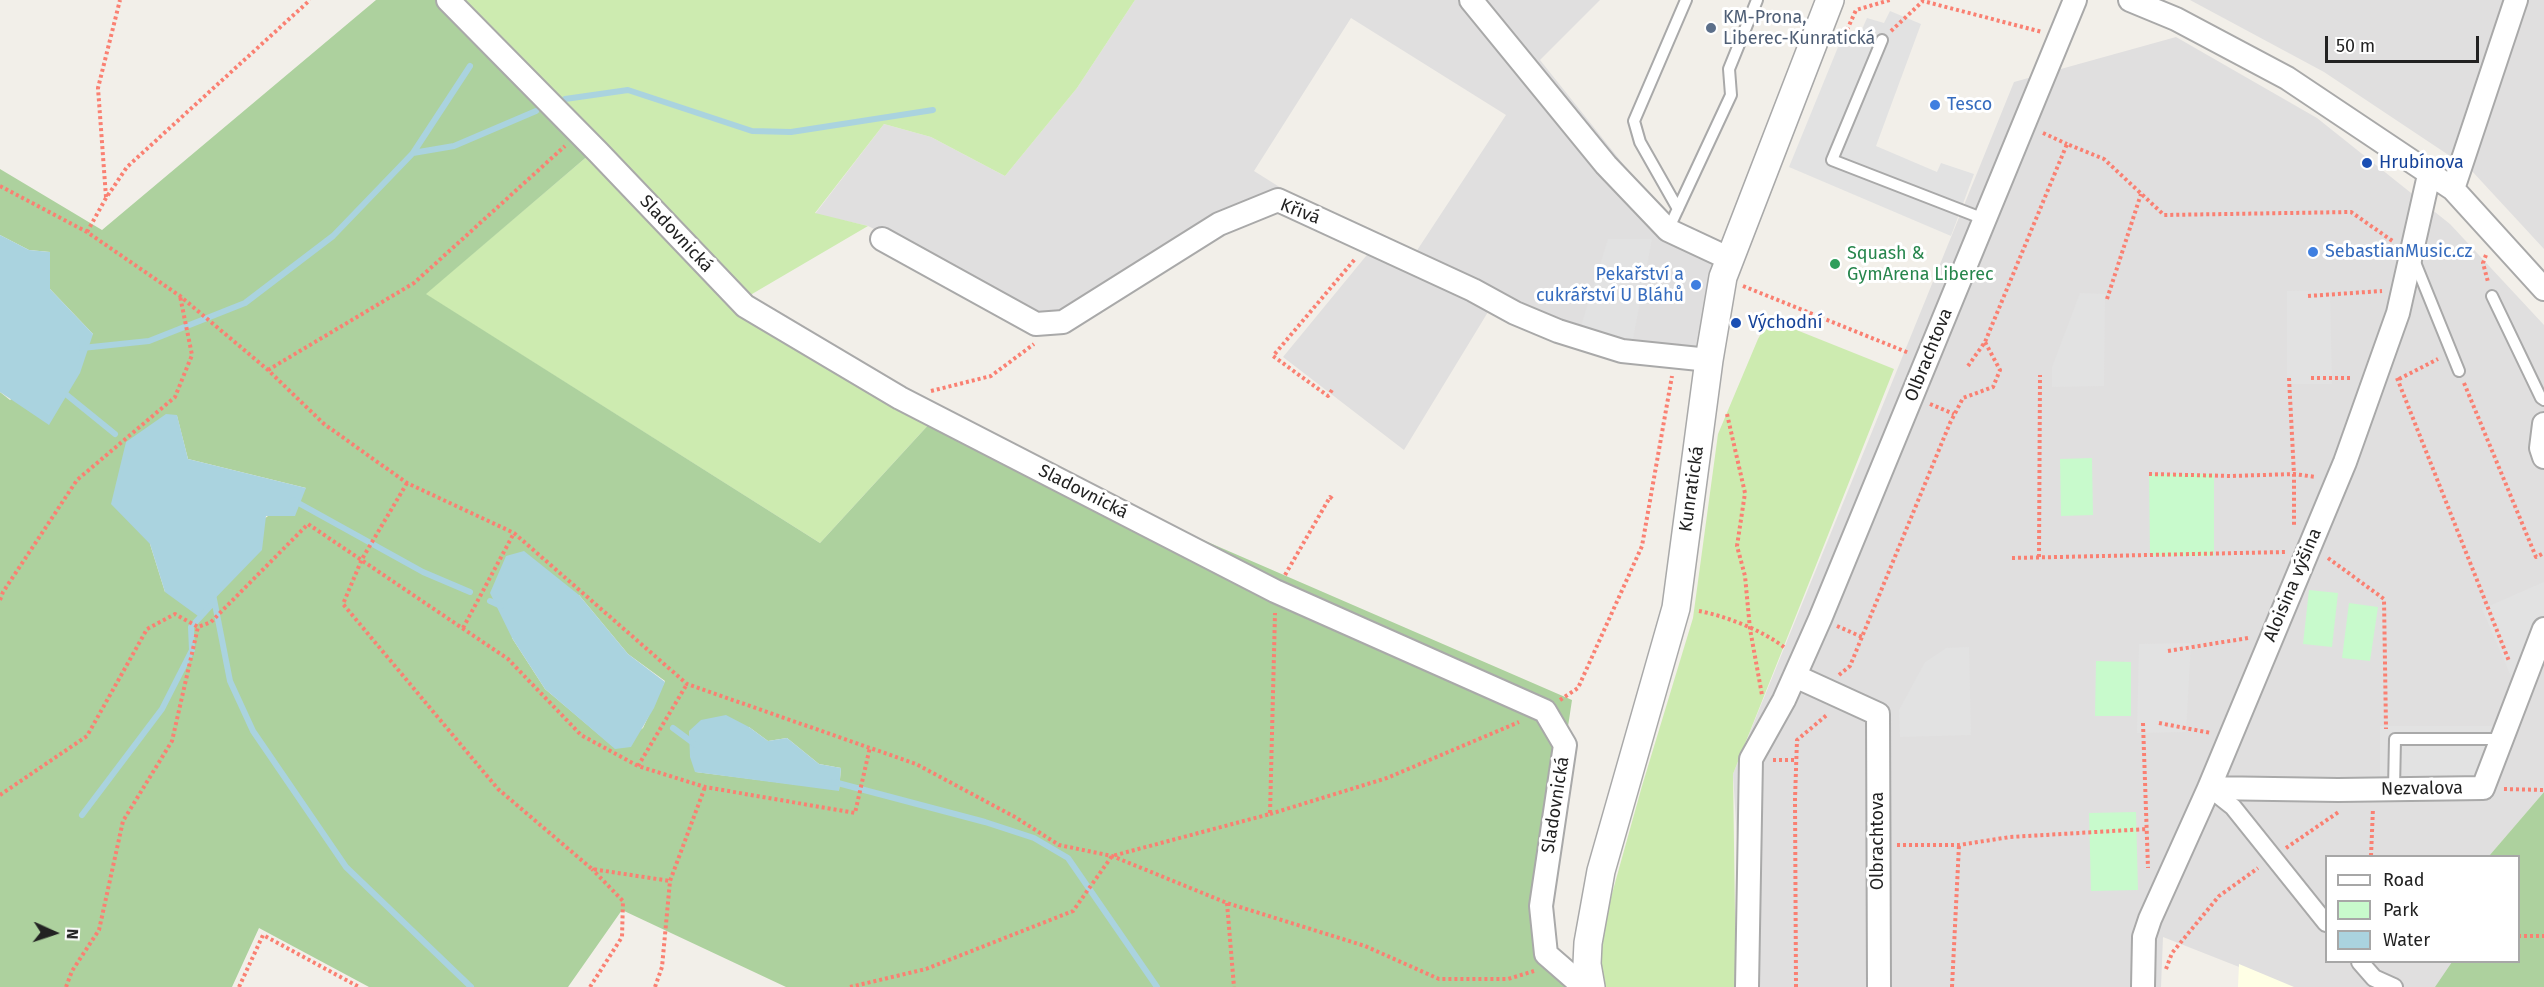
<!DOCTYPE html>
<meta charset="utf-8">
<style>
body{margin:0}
#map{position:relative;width:2544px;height:987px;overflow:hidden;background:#f2efe9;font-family:"Fira Sans",sans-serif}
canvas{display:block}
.legend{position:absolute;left:2325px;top:855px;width:195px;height:108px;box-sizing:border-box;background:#fff;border:2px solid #a7a7a7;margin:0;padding:8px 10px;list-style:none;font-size:18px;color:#222}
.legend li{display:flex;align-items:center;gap:12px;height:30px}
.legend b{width:30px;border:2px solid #a7a7a7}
.north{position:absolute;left:24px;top:903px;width:60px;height:60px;-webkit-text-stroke:4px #fff;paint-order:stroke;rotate:93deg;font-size:16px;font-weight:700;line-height:24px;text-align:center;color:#222}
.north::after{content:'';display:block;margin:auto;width:21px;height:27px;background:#222;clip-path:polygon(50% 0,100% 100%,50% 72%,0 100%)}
.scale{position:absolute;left:2325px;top:36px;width:154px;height:27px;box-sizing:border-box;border:3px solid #222;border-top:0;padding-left:8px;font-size:18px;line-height:21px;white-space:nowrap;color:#222;-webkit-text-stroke:4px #fff;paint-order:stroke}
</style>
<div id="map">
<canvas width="2544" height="987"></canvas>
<ul class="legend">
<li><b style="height:8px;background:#fff"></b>Road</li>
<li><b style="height:16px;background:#c8facc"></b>Park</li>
<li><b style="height:16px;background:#aad3df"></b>Water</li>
</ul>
<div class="north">N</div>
<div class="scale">50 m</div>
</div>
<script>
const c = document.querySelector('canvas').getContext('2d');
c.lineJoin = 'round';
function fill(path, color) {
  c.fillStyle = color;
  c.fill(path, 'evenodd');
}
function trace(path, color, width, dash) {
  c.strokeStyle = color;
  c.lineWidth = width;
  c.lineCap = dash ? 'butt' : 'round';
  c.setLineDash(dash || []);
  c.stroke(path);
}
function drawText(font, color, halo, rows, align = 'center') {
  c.font = font + ' "Fira Sans",sans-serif';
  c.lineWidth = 6;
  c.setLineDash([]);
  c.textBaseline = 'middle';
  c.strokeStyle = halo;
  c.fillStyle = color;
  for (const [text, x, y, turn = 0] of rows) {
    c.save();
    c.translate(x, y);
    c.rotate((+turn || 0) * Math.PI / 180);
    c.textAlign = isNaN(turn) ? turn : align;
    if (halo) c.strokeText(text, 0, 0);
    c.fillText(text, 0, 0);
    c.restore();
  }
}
fill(new Path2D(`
 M 1135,0 L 1600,0 L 1540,60 L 1664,215 L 1720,246 L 1694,370 L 1488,312 L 1404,450 L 1283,357 L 1380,239 L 1414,255 L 1506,115 L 1351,18 L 1254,171 L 1289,193 L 1059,316 L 1035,316 L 946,264 L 868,226 L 815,214 L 884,124 L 931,137 L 1005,176 L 1077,88 Z
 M 2190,0 L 2544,0 L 2544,249 L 2471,170 L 2324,72 Z
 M 2176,37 L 2317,118 L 2450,224 L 2544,325 L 2544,792 L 2489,856 L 2326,856 L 2326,962 L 2458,962 L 2446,987 L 2290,987 L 2163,937 L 2161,987 L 1746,987 L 1733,774 L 2014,82 Z`), '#e0dfdf');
fill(new Path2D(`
 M 2239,964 L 2294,987 L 2238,987 Z`), '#ffffe5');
fill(new Path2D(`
 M 453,0 L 1135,0 L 1077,88 L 1005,176 L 931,137 L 884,124 L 815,213 L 868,226 L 735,304 L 931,422 L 820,543 L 425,294 L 590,154 Z
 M 1769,319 L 1894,369 L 1733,774 L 1736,987 L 1586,987 L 1642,786 L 1693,618 L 1718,434 L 1758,339 Z`), '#cdebb0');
fill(new Path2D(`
 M 376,0 L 453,0 L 590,154 L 426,294 L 820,543 L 931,422 L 1572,700 L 1541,906 L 1568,987 L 786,987 L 622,910 L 568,987 L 369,987 L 259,928 L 232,987 L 0,987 L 0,392 L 10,400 L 93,334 L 50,289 L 50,252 L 29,250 L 0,235 L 0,169 L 102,230 ZM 177,416 L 188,459 L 306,488 L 165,592 L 150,544 ZM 579,595 L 628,654 L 665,681 L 643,728 L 615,748 L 545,689 L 512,638 ZM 749,727 L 768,741 L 787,738 L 819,764 L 841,768 L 839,790 L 696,772 L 689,731 Z
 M 2544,792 L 2544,987 L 2435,987 L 2452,962 L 2518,962 L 2518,856 L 2489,856 Z`), '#add19e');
fill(new Path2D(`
 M 2092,458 L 2093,515 L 2061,516 L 2060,459 Z
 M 2149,474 L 2214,474 L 2214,556 L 2150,556 Z
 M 2309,590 L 2338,593 L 2332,647 L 2303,644 Z
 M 2349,603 L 2378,607 L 2370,661 L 2342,658 Z
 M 2096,661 L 2131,662 L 2131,716 L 2095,716 Z
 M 2136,812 L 2138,890 L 2091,891 L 2089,813 Z`), '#c8facc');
fill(new Path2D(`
 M 1890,11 L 1921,24 L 1876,146 L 1937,172 L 1941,163 L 1974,174 L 1951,236 L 1789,167 L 1845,30 L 1860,34 L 1867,18 L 1884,23 Z
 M 1608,239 L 1652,239 L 1632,344 L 1581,326 Z
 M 2330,290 L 2332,384 L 2287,384 L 2287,291 Z
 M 2080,293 L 2105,294 L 2104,386 L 2052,387 L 2052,367 Z
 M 2544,582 L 2544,652 L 2523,704 L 2482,609 Z
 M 2191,643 L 2186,732 L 2137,733 L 2139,644 Z
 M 1969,647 L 1971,735 L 1900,737 L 1899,710 L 1925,662 L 1946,648 Z
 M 2380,726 L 2495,726 L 2496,767 L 2503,771 L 2491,795 L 2380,795 Z`), '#e2e2e2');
fill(new Path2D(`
 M 0,235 L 29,250 L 50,252 L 50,289 L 93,334 L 80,373 L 49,425 L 0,392 Z
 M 166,414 L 177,415 L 188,459 L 306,488 L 295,516 L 266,516 L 262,550 L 198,616 L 165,592 L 150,544 L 111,504 L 126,442 Z
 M 524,551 L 579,595 L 628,654 L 665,682 L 654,708 L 631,747 L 615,749 L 545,689 L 512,638 L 490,593 L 506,556 Z
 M 726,715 L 749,727 L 768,741 L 787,738 L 819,764 L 841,768 L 839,791 L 695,772 L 690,757 L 689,731 L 701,720 Z`), '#aad3df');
trace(new Path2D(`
 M 565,99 L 628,90 L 752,131 L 791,132 L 933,110
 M 413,153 L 470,66
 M 82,348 L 149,341 L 245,303 L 333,236 L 413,153 L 454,146 L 536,111
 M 62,391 L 115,434
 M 293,500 L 423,572 L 470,592
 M 213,594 L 230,681 L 253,731 L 346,867 L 471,987
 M 490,601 L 501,606
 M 673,728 L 696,745
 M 834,782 L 985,822 L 1034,838 L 1068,858 L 1157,987
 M 82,815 L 162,709 L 192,650 L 191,627 L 214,602`), '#aad3df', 6);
const service = new Path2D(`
 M 1882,40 L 1832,160 L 1984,219
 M 1678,209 L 1640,142 L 1634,121 L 1686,0
 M 1668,230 L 1731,95 L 1729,69 L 1757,0
 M 2414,260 L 2459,371
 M 2492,296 L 2541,398 L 2544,400
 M 2394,789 L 2395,739 L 2502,739`);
const pedestrian = new Path2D(`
 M 2209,788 L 2233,807 L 2326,923
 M 2360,962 L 2374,978 L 2394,987`);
const minor = new Path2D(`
 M 448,0 L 598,152 L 745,306 L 900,398 L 1275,591 L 1545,711 L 1565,745 L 1541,906 L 1546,954 L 1584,987
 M 1471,0 L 1606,165 L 1668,230 L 1730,259
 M 2130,0 L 2176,19 L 2287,78 L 2453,189 L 2544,289
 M 2453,189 L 2516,0
 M 882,239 L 1036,324 L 1063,322 L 1219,224 L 1278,200 L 1473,290 L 1515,313 L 1558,331 L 1622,351 L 1709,360
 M 2544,424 L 2541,448 L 2544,457
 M 1795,676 L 1878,714 L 1879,987
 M 2209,788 L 2338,790 L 2483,788 L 2544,629
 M 1747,987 L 1751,759 L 1784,700 L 1820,619 L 2075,0
 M 2143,987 L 2144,937 L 2150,919 L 2209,788 L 2345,462 L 2398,313 L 2429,175`);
const tertiary = new Path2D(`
 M 1591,987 L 1587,964 L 1588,943 L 1601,871 L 1676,608 L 1709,360 L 1723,277 L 1830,0`);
trace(service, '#a9a9a9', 14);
trace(pedestrian, '#a9a9a9', 20);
trace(minor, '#a9a9a9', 26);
trace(tertiary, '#a9a9a9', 30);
trace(new Path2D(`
 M 1847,30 L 1856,10 L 1890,0
 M 1891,31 L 1923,1 L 2042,32
 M 2043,133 L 2067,144
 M 0,186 L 87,232 L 180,296 L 268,370 L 324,424 L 407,483 L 514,533 L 687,684 L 916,764 L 1015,817 L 1059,845 L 1112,856 L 1227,903 L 1365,946 L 1439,979 L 1508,979 L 1534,971
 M 106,197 L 98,88 L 120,0
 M 87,232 L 106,198 L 127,167 L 310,0
 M 2486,255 L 2483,263 L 2488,282
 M 1743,286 L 1909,353
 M 2308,296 L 2382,291
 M 2107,299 L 2141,194
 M 1968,366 L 1985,342 L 2067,144 L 2104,159 L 2164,215 L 2351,212 L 2394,242
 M 268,370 L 414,283 L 565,146
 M 2289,378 L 2294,474 L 2294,527
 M 2311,378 L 2353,378
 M 2397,378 L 2509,661
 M 2399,379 L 2438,359
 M 2464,383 L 2536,557 L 2544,553
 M 1332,390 L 1328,396 L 1273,356 L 1355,259
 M 931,391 L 991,376 L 1034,344
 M 1930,404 L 1954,414
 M 1727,414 L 1745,493 L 1737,546 L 1745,576 L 1750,629 L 1762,695
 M 2149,474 L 2231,476 L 2294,474 L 2316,477
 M 407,483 L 362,559 L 343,604 L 498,789 L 592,869 L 670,881
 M 2039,557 L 2040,375
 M 2012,558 L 2285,552
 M 2328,558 L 2384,599 L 2386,729
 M 1285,575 L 1330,497 L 1334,500
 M 0,600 L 3,592 L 77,480 L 175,397 L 192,355 L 180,296
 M 1699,611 C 1726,616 1764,631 1785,648
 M 1837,626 L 1862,637
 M 463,628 L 514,533
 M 2168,651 L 2248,638
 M 1839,675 L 1850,666 L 1950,423 L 1963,398 L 1993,387 L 2000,370 L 1985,342
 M 1560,700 L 1578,688 L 1642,546 L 1672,376
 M 2143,723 L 2148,868
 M 2159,723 L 2211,733
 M 1773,760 L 1797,760
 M 638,766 L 687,684
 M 2504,789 L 2544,790
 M 0,795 L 87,736 L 147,629 L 175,614 L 198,627 L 211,622 L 308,524 L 508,659 L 581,735 L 638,766 L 705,787 L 855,813 L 870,747
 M 1270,814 L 1387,778 L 1519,722
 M 1897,845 L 1959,845 L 2010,837 L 2147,829
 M 2286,848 L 2340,811
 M 2371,856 L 2373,808
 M 1227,903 L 1234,987
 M 2518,936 L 2544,936
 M 2166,969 L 2172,953 L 2219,896 L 2258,868
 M 66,987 L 72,971 L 99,930 L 123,821 L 172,741 L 198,627
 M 239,987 L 263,935 L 359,987
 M 590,987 L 622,937 L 623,901 L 592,869
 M 655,987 L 662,967 L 670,881 L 705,787
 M 850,987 L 926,969 L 1073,911 L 1112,856 L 1270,814 L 1275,613
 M 1796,987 L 1795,799 L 1797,740 L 1828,714
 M 1952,987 L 1959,845`), '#fa8072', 4, [3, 3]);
trace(service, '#fff', 10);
trace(pedestrian, '#fff', 16);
trace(minor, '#fff', 22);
trace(tertiary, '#fff', 27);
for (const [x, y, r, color] of [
 [1711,28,6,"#5c6f8a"],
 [1935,105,6,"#3f7fe0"],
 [2367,163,6,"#1a4fb4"],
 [2313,252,6,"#3f7fe0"],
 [1835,264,6,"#2e9e5b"],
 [1696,285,6,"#3f7fe0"],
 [1736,323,6,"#1a4fb4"]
]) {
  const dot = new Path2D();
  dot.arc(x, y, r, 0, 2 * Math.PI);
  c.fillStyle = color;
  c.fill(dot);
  trace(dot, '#fff', 2);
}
drawText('18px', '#4e5e75', '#fff', [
 ["KM-Prona,",1723,18],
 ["Liberec-Kunratická",1723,39]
], 'left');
drawText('18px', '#366cbe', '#fff', [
 ["Tesco",1947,105],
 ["SebastianMusic.cz",2325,252],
 ["Pekařství a",1684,275,"right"],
 ["cukrářství U Bláhů",1684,296,"right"]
], 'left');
drawText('18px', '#164399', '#fff', [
 ["Hrubínova",2379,163],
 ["Východní",1748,323]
], 'left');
drawText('18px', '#222', '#fff', [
 ["Křivá",1300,212,21],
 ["Sladovnická",676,234,47],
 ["Olbrachtova",1929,355,-68],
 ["Kunratická",1692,489,-82],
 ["Sladovnická",1083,492,27],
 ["Aloisina výšina",2293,585,-67],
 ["Nezvalova",2422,789,-1],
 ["Sladovnická",1556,805,-81],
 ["Olbrachtova",1878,841,-90]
]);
drawText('18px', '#27864d', '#fff', [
 ["Squash &",1847,254],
 ["GymArena Liberec",1847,275]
], 'left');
</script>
